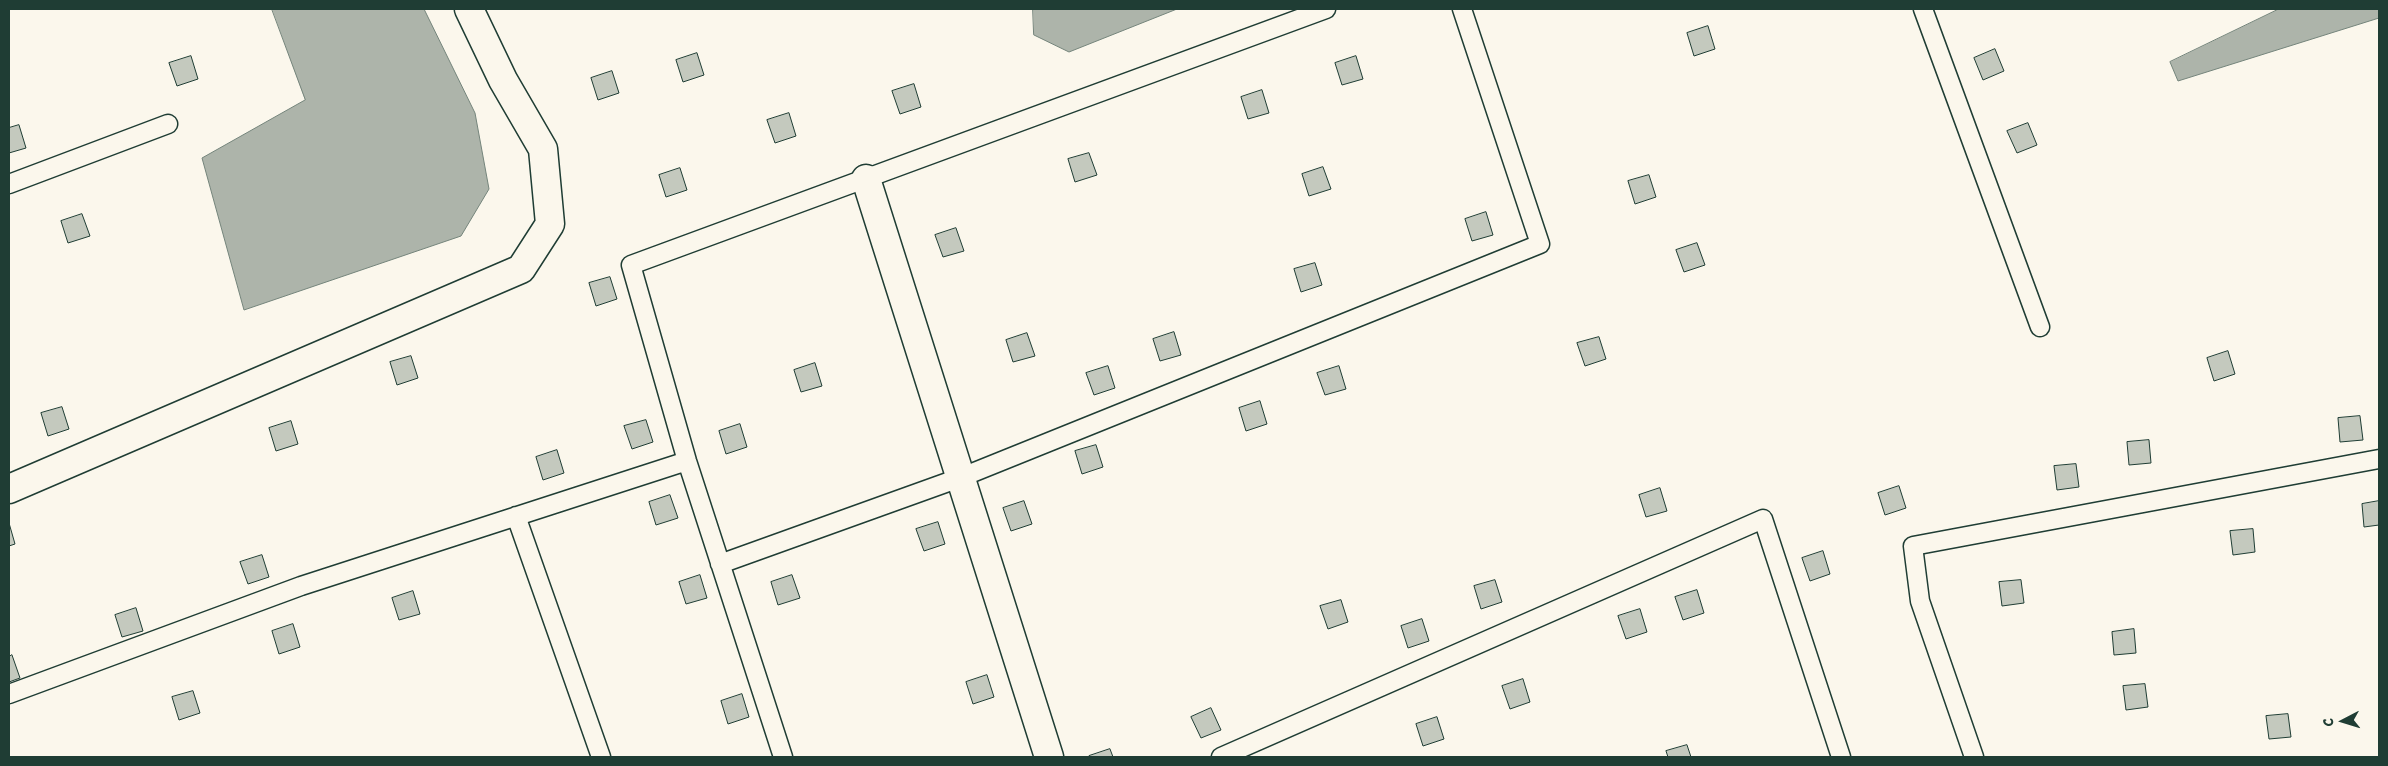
<!DOCTYPE html>
<meta charset="utf-8">
<style>
body{margin:0}
#map{position:relative;width:2388px;height:766px;overflow:hidden;background:#fbf7ec;font-family:"Shantell Sans",sans-serif}
canvas{display:block}
.frame{position:absolute;inset:0;border:10px solid #1f3d34;pointer-events:none}
.north{position:absolute;left:2318px;top:696px;width:50px;height:50px;-webkit-text-stroke:4px #fbf7ec;paint-order:stroke;rotate:265deg;font-size:14px;font-weight:700;line-height:20px;text-align:center;color:#1f3d34}
.north::after{content:'';display:block;margin:auto;width:18px;height:22px;background:#1f3d34;clip-path:polygon(50% 0,100% 100%,50% 72%,0 100%)}
</style>
<div id="map">
<canvas width="2388" height="766"></canvas>
<div class="frame"></div>
<div class="north">С</div>
</div>
<script>
const c = document.querySelector('canvas').getContext('2d');
c.lineJoin = 'round';
function fill(path, color) {
  c.fillStyle = color;
  c.fill(path, 'evenodd');
}
function trace(path, color, width, dash) {
  c.strokeStyle = color;
  c.lineWidth = width;
  c.lineCap = dash ? 'butt' : 'round';
  c.setLineDash(dash || []);
  c.stroke(path);
}
const water = new Path2D(`
 M 272,9 L 424,9 L 475,113 L 489,189 L 461,236 L 244,310 L 202,158 L 305,100 Z
 M 1033,9 L 1177,9 L 1069,52 L 1034,35 Z
 M 2279,9 L 2379,9 L 2379,18 L 2178,81 L 2170,62 Z`);
fill(water, '#adb4aa');
trace(water, '#74847b', 1);
const building = new Path2D(`
 M 1708,26 L 1715,49 L 1694,56 L 1687,33 Z
 M 1995,49 L 2004,71 L 1983,80 L 1974,58 Z
 M 697,53 L 704,75 L 683,82 L 676,60 Z
 M 191,56 L 198,79 L 177,86 L 169,63 Z
 M 1356,56 L 1363,79 L 1342,85 L 1335,63 Z
 M 612,71 L 619,93 L 598,100 L 591,78 Z
 M 914,84 L 921,107 L 900,114 L 892,91 Z
 M 1262,90 L 1269,113 L 1248,119 L 1241,97 Z
 M 789,113 L 796,136 L 775,143 L 767,120 Z
 M 2028,123 L 2037,145 L 2017,153 L 2007,131 Z
 M 19,125 L 26,148 L 9,153 L 9,128 Z
 M 1089,153 L 1097,175 L 1075,182 L 1068,159 Z
 M 1323,167 L 1331,189 L 1309,196 L 1302,174 Z
 M 680,168 L 687,190 L 666,197 L 659,175 Z
 M 1649,175 L 1656,197 L 1635,204 L 1628,181 Z
 M 1486,212 L 1493,235 L 1472,241 L 1465,219 Z
 M 82,214 L 90,236 L 68,243 L 61,221 Z
 M 956,228 L 964,251 L 943,257 L 935,235 Z
 M 1697,243 L 1705,265 L 1684,272 L 1676,250 Z
 M 1315,263 L 1322,285 L 1301,292 L 1294,269 Z
 M 610,277 L 617,299 L 596,306 L 589,283 Z
 M 1174,332 L 1181,355 L 1160,361 L 1153,339 Z
 M 1027,333 L 1035,356 L 1013,362 L 1006,340 Z
 M 1599,337 L 1606,359 L 1585,366 L 1577,343 Z
 M 2228,351 L 2235,374 L 2214,381 L 2207,358 Z
 M 411,356 L 418,378 L 397,385 L 390,362 Z
 M 815,363 L 822,386 L 801,392 L 794,370 Z
 M 1108,366 L 1115,388 L 1094,395 L 1086,373 Z
 M 1339,366 L 1346,389 L 1325,395 L 1317,373 Z
 M 1260,401 L 1267,424 L 1246,431 L 1239,408 Z
 M 62,407 L 69,429 L 48,436 L 41,413 Z
 M 2360,416 L 2363,440 L 2340,442 L 2338,418 Z
 M 646,420 L 653,442 L 632,449 L 624,426 Z
 M 291,421 L 298,444 L 276,451 L 269,428 Z
 M 740,424 L 747,447 L 726,454 L 719,431 Z
 M 2149,440 L 2151,463 L 2129,465 L 2127,442 Z
 M 1096,445 L 1103,467 L 1082,474 L 1075,451 Z
 M 557,450 L 564,473 L 543,480 L 536,457 Z
 M 2076,464 L 2079,487 L 2057,490 L 2054,466 Z
 M 1899,486 L 1906,508 L 1885,515 L 1878,493 Z
 M 1660,488 L 1667,511 L 1646,517 L 1639,495 Z
 M 670,495 L 678,518 L 656,525 L 649,502 Z
 M 1024,501 L 1032,524 L 1011,531 L 1003,508 Z
 M 2379,501 L 2379,525 L 2364,527 L 2362,504 Z
 M 938,522 L 945,544 L 924,551 L 916,529 Z
 M 9,523 L 15,544 L 9,546 Z
 M 2253,529 L 2255,552 L 2233,555 L 2230,531 Z
 M 1823,551 L 1830,574 L 1810,581 L 1802,558 Z
 M 262,555 L 269,577 L 248,584 L 240,562 Z
 M 700,575 L 707,598 L 686,604 L 679,582 Z
 M 792,575 L 800,598 L 778,605 L 771,582 Z
 M 1495,580 L 1502,602 L 1481,609 L 1474,586 Z
 M 2021,580 L 2024,603 L 2002,606 L 1999,582 Z
 M 1697,590 L 1704,613 L 1683,620 L 1675,597 Z
 M 413,591 L 420,614 L 399,620 L 392,598 Z
 M 1341,600 L 1348,622 L 1328,629 L 1320,606 Z
 M 136,608 L 143,631 L 122,637 L 115,615 Z
 M 1640,609 L 1647,632 L 1626,639 L 1618,616 Z
 M 1422,619 L 1429,641 L 1408,648 L 1401,626 Z
 M 293,624 L 300,647 L 279,654 L 272,631 Z
 M 2134,629 L 2136,653 L 2114,655 L 2112,632 Z
 M 12,655 L 20,678 L 9,682 L 9,657 Z
 M 987,675 L 994,697 L 973,704 L 966,682 Z
 M 1523,679 L 1530,702 L 1510,709 L 1502,686 Z
 M 2145,684 L 2148,707 L 2126,710 L 2123,686 Z
 M 193,691 L 200,713 L 179,720 L 172,697 Z
 M 742,694 L 749,717 L 728,724 L 721,701 Z
 M 1211,708 L 1221,730 L 1201,738 L 1191,717 Z
 M 2288,714 L 2291,737 L 2269,739 L 2266,716 Z
 M 1437,717 L 1444,739 L 1423,746 L 1416,724 Z
 M 1687,745 L 1691,757 L 1668,757 L 1666,751 Z
 M 1110,749 L 1113,757 L 1089,757 L 1089,756 Z`);
fill(building, '#c4c9be');
trace(building, '#1f3d34', 1);
const service = new Path2D(`
 M 1923,9 L 2040,327
 M 9,184 L 168,124
 M 516,516 L 601,757
 M 720,564 L 962,477 L 1540,244 L 1462,9
 M 9,694 L 301,586 L 687,461
 M 783,757 L 687,461 L 631,265 L 1326,9
 M 1221,757 L 1763,519 L 1841,757
 M 1974,757 L 1920,601 L 1913,546 L 2379,459`);
const minor = new Path2D(`
 M 866,179 L 1049,757
 M 9,489 L 521,269 L 550,224 L 543,149 L 503,80 L 469,9`);
trace(service, '#1f3d34', 21);
trace(minor, '#1f3d34', 31);
trace(service, '#fbf7ec', 18);
trace(minor, '#fbf7ec', 28);
</script>
